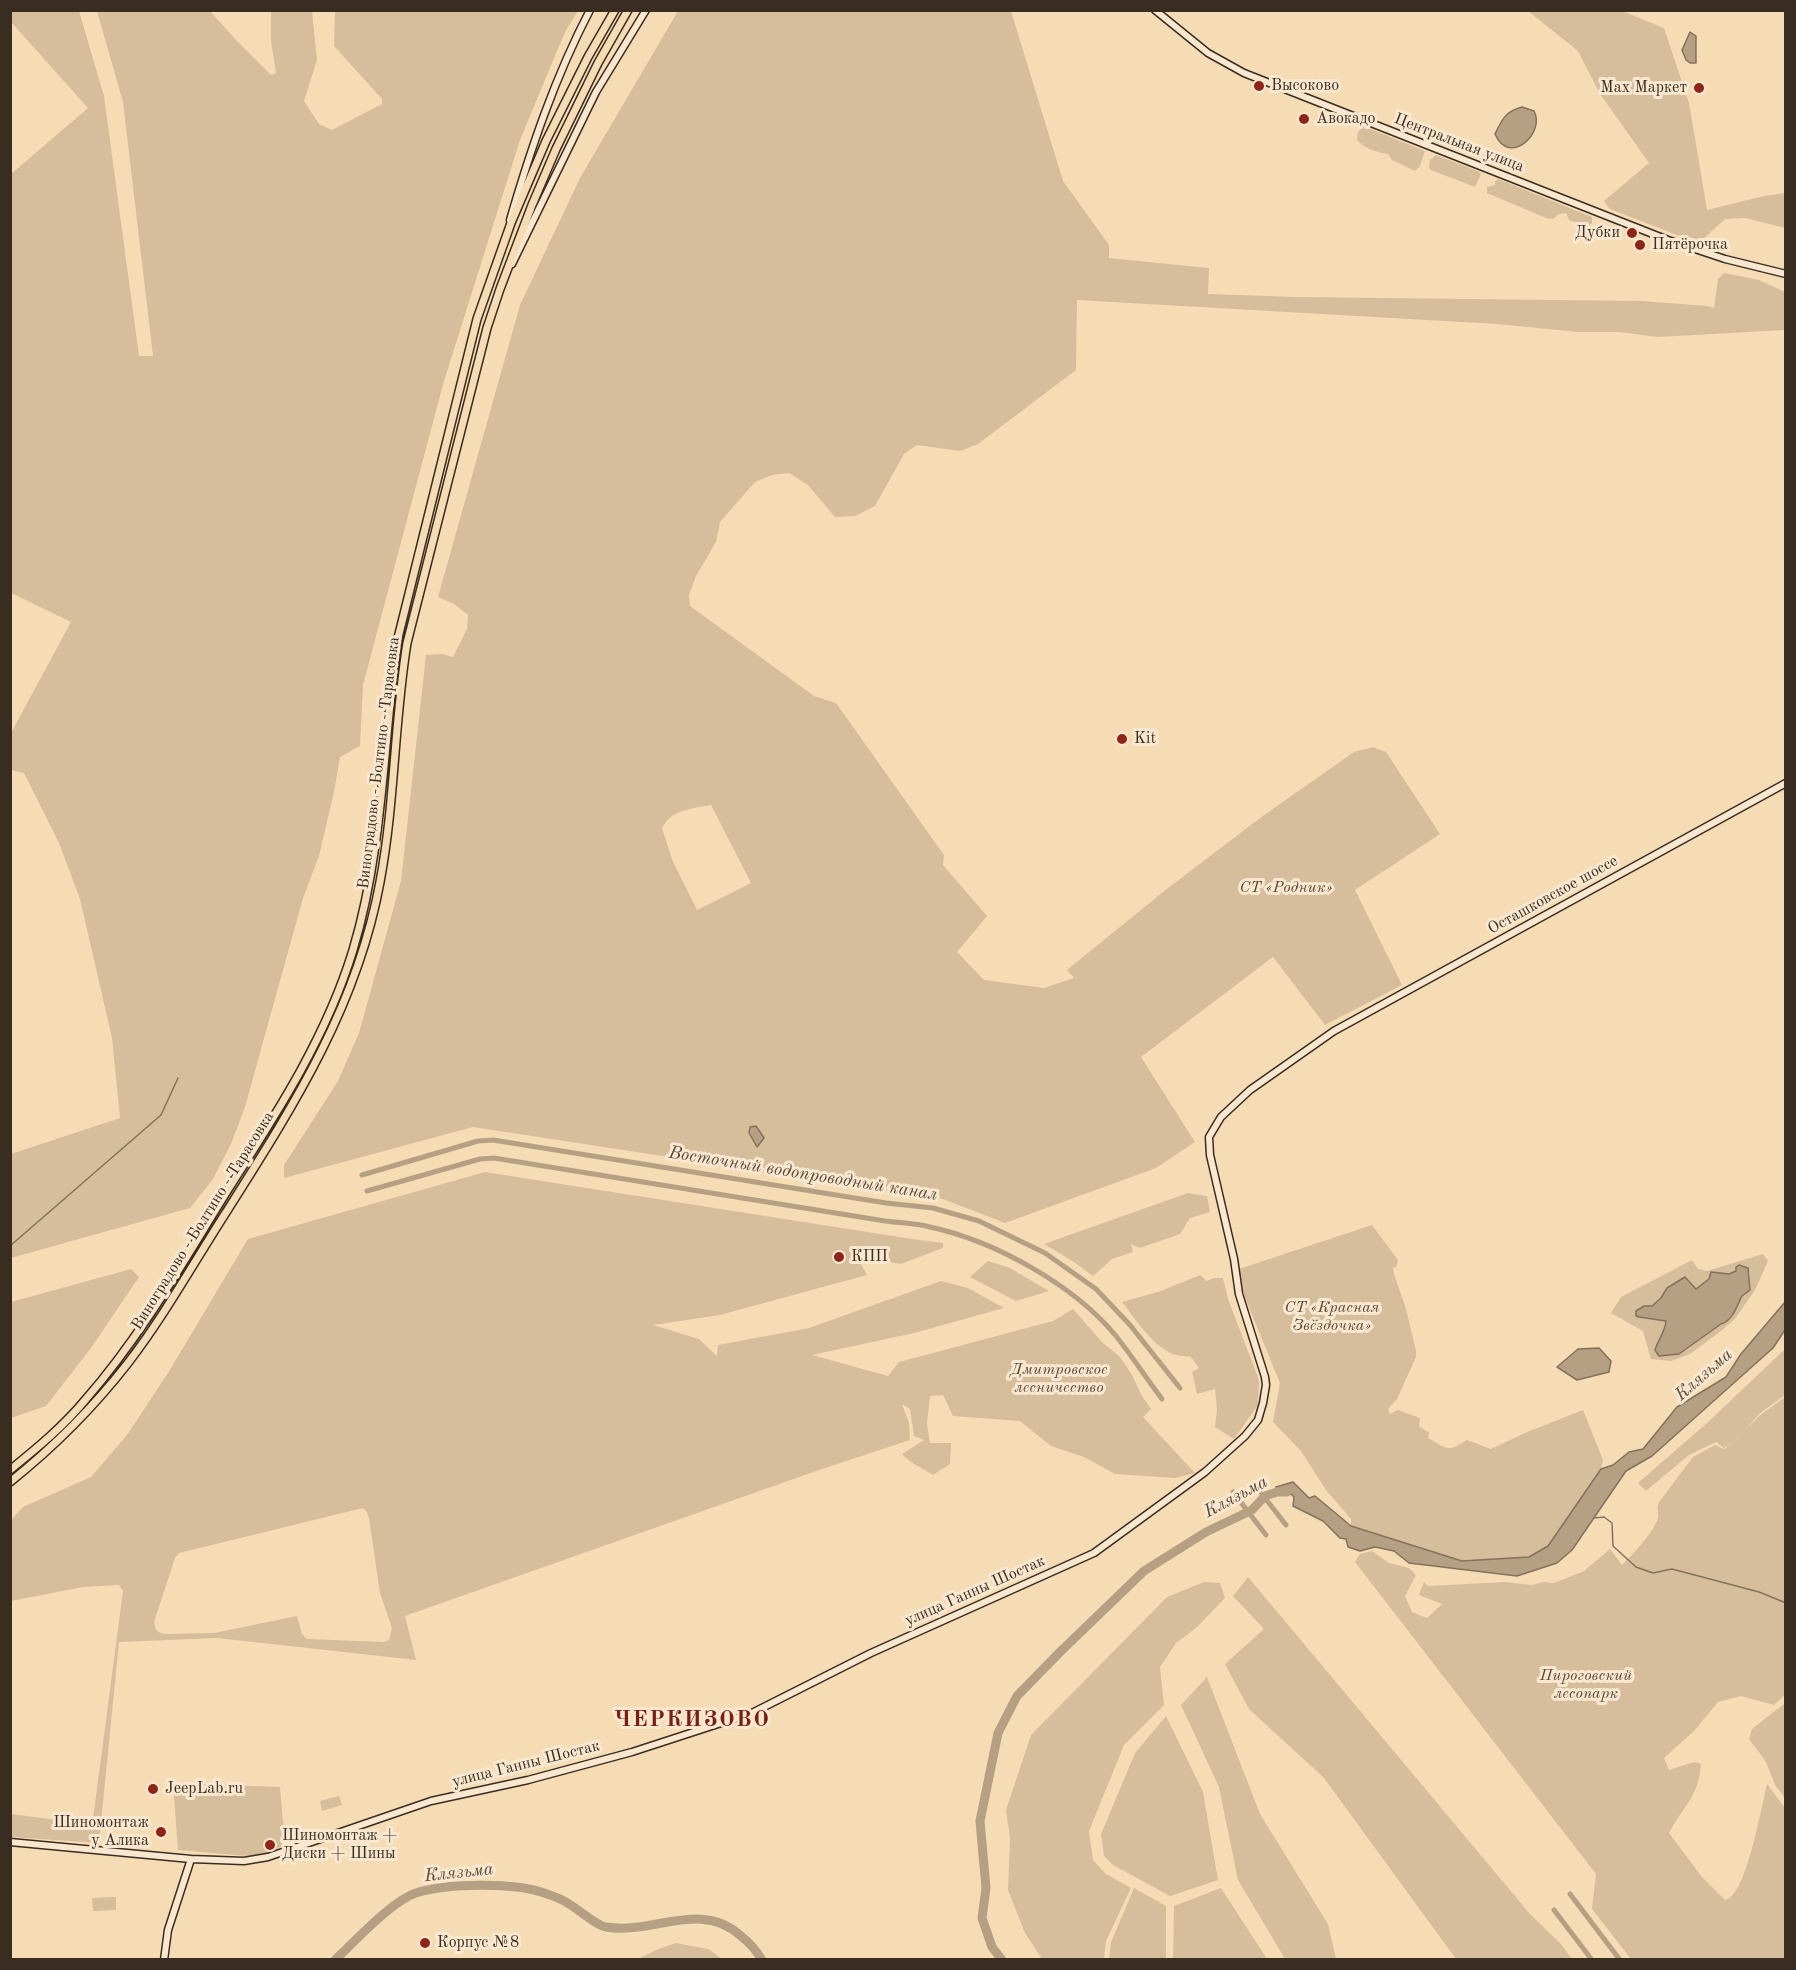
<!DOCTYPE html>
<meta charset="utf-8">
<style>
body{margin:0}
#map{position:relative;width:1796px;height:1970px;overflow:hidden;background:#f6dcb5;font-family:"Old Standard TT",serif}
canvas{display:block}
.frame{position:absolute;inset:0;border:12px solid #392d21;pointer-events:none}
</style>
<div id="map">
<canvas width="1796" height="1970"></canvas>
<div class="frame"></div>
</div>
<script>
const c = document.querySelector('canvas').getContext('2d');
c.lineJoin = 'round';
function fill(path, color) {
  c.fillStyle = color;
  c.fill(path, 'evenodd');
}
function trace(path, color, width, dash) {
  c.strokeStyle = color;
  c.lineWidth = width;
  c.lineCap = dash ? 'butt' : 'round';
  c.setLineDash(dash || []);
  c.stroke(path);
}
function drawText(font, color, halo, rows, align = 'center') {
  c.font = font + ' "Old Standard TT",serif';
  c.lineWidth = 6;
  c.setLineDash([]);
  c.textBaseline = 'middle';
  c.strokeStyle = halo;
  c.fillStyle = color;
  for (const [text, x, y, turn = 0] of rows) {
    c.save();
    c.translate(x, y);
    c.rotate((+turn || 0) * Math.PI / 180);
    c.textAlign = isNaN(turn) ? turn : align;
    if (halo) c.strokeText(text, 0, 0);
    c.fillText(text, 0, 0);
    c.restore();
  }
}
fill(new Path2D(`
 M 11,10 L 79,11 L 104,96 L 139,356 L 153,356 L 123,102 L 97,11 L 210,11 L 236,40 L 271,75 L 276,73 L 271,41 L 271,11 L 312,11 L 317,60 L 304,101 L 319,124 L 332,130 L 382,104 L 382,99 L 334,46 L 335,11 L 578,11 L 565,32 L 520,140 L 444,381 L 363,685 L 360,746 L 340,757 L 334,792 L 319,856 L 303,898 L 245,1107 L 231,1144 L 213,1179 L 190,1208 L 11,1258 L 11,1154 L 120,1118 L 112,1038 L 80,899 L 59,843 L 24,773 L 11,770 L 11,733 L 71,622 L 11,593 L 11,174 L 88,108 L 11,22 Z
 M 678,11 L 1011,11 L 1063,181 L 1109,245 L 1109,258 L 1209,268 L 1208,294 L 1297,297 L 1642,301 L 1708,306 L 1714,308 L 1718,279 L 1724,273 L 1759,280 L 1785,292 L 1785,330 L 1658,337 L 1619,332 L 1578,332 L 1497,324 L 1077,300 L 1076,370 L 978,444 L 960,451 L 917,445 L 904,454 L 875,506 L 855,516 L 835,517 L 808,485 L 789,473 L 772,475 L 755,482 L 720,522 L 716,542 L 696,576 L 689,595 L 690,606 L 814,696 L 836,703 L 944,855 L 943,865 L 987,916 L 957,952 L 984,980 L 1044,988 L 1074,978 L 1067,970 L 1163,892 L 1260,818 L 1354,752 L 1373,747 L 1386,752 L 1440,834 L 1355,890 L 1402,985 L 1325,1025 L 1273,957 L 1141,1057 L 1195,1142 L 1156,1168 L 1005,1223 L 943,1199 L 473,1127 L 284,1178 L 284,1165 L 338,1081 L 359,1033 L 401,881 L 426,655 L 442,654 L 453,657 L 467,629 L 468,615 L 454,604 L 438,597 L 520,305 L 580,178 ZM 711,805 L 751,883 L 697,910 L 673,862 L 662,828 C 672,809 691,809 711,805 Z
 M 1528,11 L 1622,11 L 1664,28 L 1689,103 L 1707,210 L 1764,196 L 1785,193 L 1785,228 L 1745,218 L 1725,219 L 1700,242 L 1688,237 L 1677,235 L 1610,209 L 1604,201 L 1649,163 L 1600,94 L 1578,51 Z
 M 1363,126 L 1425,151 L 1420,166 L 1415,171 L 1392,160 L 1388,154 C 1376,152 1365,149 1357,140 L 1358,132 Z
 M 1436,155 L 1478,171 L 1481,174 L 1475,187 L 1431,170 L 1429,168 L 1430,160 Z
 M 1498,179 L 1592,217 L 1592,223 L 1587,227 L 1569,220 L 1566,213 L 1559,214 L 1553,219 L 1546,218 L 1487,193 L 1487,187 L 1495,185 L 1495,181 Z
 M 485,1172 L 912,1239 L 943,1243 L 943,1248 L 901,1264 L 857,1257 L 867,1275 L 720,1315 L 653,1325 L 699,1339 L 717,1356 L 718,1345 L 809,1328 L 941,1281 L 968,1288 L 1004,1308 L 914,1333 L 812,1355 L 888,1376 L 899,1362 L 1053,1321 L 1073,1309 L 1102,1342 L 1120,1357 L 1132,1375 L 1142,1396 L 1151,1409 L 1143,1417 L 1195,1473 L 1175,1478 L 1115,1474 L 1084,1457 L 1051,1446 L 1020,1421 L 953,1416 L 943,1395 L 930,1396 L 927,1423 L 930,1443 L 951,1443 L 950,1464 L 933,1475 C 923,1468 911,1464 902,1454 L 924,1440 L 914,1436 L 910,1409 L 902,1404 L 909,1423 L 910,1440 L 819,1470 L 405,1616 L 416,1660 L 217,1638 L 119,1642 L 99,1843 L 11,1837 L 11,1814 L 81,1823 L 93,1819 L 123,1591 L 119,1585 L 83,1587 L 11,1601 L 11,1520 L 23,1507 L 91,1477 L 127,1435 L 168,1373 L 248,1239 ZM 363,1508 L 367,1512 L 369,1518 L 380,1593 L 392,1628 L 389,1640 L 384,1642 L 307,1639 L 302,1634 L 297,1616 L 214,1633 L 165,1634 C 157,1633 155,1629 154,1622 L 175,1558 L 179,1553 Z
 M 1188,1193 L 1207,1196 L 1210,1212 L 1190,1218 L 1180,1234 L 1140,1248 L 1131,1244 L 1133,1252 L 1112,1259 L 1093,1276 L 1074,1262 L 1044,1244 Z
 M 1372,1225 L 1398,1260 L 1396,1267 L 1393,1268 L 1394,1274 L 1406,1309 L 1416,1351 L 1416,1357 L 1397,1399 L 1388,1409 L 1390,1414 L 1398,1410 L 1420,1418 L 1419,1426 L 1429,1433 L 1428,1438 C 1448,1449 1447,1453 1467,1440 L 1491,1449 L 1527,1432 L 1583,1410 L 1603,1460 L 1601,1469 L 1548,1546 L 1529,1557 L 1462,1561 L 1351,1526 L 1351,1519 L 1326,1490 L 1301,1451 L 1273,1422 L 1280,1383 L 1244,1295 L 1239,1269 Z
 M 1763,1254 L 1768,1261 L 1755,1290 L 1735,1319 L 1721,1331 L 1690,1354 L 1671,1361 L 1651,1359 L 1643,1331 L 1611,1313 L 1621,1297 L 1692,1260 L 1698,1269 L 1707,1271 Z
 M 988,1261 L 1010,1268 L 1049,1291 L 1016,1301 L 970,1277 Z
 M 131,1269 L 139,1277 L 91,1348 L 46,1406 L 11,1418 L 11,1302 Z
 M 1200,1275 L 1207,1281 L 1214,1278 L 1223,1278 L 1228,1299 L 1259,1380 L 1258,1405 L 1234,1439 L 1215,1427 L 1217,1410 L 1215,1389 L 1197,1394 L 1192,1372 L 1199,1368 L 1190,1356 C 1160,1360 1139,1323 1122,1302 L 1161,1291 Z
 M 1785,1349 L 1785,1395 L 1759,1414 L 1743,1433 L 1759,1416 L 1785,1397 L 1785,1695 L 1774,1705 L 1741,1696 L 1718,1702 L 1694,1731 L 1664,1758 L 1669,1770 L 1694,1762 L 1701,1764 C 1699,1797 1683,1806 1669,1833 L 1702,1877 L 1725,1900 C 1746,1898 1762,1804 1767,1784 L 1785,1808 L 1785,1959 L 1631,1959 L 1592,1909 L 1596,1874 L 1355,1562 L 1360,1554 L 1372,1551 L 1389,1563 L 1409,1568 L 1416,1575 L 1405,1596 L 1412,1612 L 1427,1618 L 1442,1604 L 1419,1595 L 1424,1582 L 1428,1586 L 1505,1582 L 1532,1585 L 1543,1582 L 1554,1583 L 1584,1571 L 1610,1549 L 1622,1565 C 1631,1557 1657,1528 1658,1517 C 1659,1511 1656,1508 1659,1502 L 1693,1457 L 1715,1445 L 1724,1449 L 1741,1435 L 1724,1448 L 1716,1442 L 1689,1455 L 1646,1491 L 1638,1483 L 1707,1423 Z
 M 1248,1577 L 1530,1914 L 1560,1943 L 1572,1959 L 1456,1959 L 1324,1778 L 1249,1709 L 1225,1664 L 1264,1629 L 1233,1596 Z
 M 1204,1582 L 1220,1583 L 1225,1598 L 1196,1628 L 1176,1643 L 1160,1667 L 1164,1705 L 1124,1745 L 1089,1831 L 1093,1860 L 1106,1874 L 1131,1888 L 1106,1941 L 1104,1959 L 1042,1959 L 1025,1933 L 1008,1890 L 1010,1838 L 1006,1810 L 1031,1735 L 1167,1597 Z
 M 1207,1677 L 1260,1814 L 1328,1924 L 1336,1959 L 1285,1959 L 1238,1880 L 1219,1787 L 1181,1705 Z
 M 1785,1703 L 1785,1798 L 1775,1785 L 1766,1762 L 1749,1739 L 1752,1729 Z
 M 1166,1716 L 1203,1792 L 1218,1880 L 1170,1896 L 1113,1865 L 1104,1856 L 1101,1834 L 1135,1753 Z
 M 173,1783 L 280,1787 L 285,1845 L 268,1853 L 247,1856 L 178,1850 Z
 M 339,1796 L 342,1805 L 322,1811 L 320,1801 Z
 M 1134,1888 L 1166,1906 L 1166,1959 L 1109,1959 L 1111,1942 Z
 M 1221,1888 L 1267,1959 L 1173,1959 L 1174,1906 Z
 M 116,1897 L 116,1910 L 93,1911 L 92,1898 Z
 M 676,1943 L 708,1949 L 722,1959 L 638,1959 L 658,1949 Z`), '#d6be9c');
const water = new Path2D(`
 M 1690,32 L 1696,36 L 1696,63 L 1690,63 L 1686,60 L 1682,50 Z
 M 1522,107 L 1534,111 C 1546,133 1509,167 1495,134 C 1502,119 1506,111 1522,107 Z
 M 756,1126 L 764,1138 L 757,1147 L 749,1133 L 750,1127 Z
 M 1739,1265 L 1748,1268 L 1750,1290 L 1742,1296 C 1737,1305 1733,1321 1721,1324 L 1679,1354 L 1659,1356 L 1655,1350 C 1658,1340 1665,1332 1666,1321 L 1639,1317 L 1636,1316 L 1636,1311 L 1644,1306 L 1652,1306 L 1661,1298 L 1667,1288 L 1685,1277 L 1696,1289 L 1709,1279 L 1711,1272 L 1729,1274 L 1736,1271 L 1736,1267 Z
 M 1785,1302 L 1785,1330 L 1773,1348 L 1652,1456 L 1626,1471 L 1572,1550 L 1557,1563 L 1517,1576 L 1409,1563 L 1394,1551 L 1375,1547 L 1360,1551 L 1348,1547 L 1346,1539 L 1340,1538 L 1323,1521 L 1293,1506 L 1294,1497 L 1291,1494 L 1277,1495 L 1276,1487 L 1293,1482 L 1309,1498 L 1315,1496 L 1351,1526 L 1462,1561 L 1529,1557 L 1548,1546 L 1601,1469 L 1613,1465 L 1629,1452 L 1643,1449 L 1677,1407 L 1726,1377 L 1741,1354 Z
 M 1599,1348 L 1611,1361 L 1609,1372 L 1577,1380 L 1557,1367 L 1578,1349 Z`);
fill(water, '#b6a083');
trace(water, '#84725c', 1.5);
trace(new Path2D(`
 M 10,1246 L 161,1115 L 178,1078
 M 1594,1518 L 1604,1517 L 1612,1523 L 1613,1546 L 1636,1567 L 1653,1573 L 1672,1569 L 1759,1592 L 1786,1603`), '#84725c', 1.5);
trace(new Path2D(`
 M 362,1175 L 478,1141 L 493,1140 L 886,1203 L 933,1208 L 979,1221 L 1045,1253 L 1096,1289 L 1130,1325 L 1180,1388
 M 367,1191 L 480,1159 L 494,1158 L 885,1221 C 900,1223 916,1223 930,1227 C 995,1241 1074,1285 1116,1336 C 1132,1356 1146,1378 1162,1399
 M 1258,1489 L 1286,1525
 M 1233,1492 L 1266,1535
 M 1570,1894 L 1620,1960
 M 1554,1910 L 1592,1960`), '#b6a083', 5);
trace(new Path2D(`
 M 335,1960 C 355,1941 392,1901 416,1893 C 448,1883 516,1882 547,1894 C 553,1896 559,1898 564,1901 C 575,1906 596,1926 606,1927 C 653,1935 701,1899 741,1936 C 750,1943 756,1950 762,1960
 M 1002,1960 L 992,1947 L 982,1918 L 986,1888 L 980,1821 L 998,1733 L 1017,1696 L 1060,1652 L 1144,1571 L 1206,1532 L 1252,1510 L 1265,1496 L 1277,1492 L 1287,1492`), '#b6a083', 9);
const secondary = new Path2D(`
 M 1155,10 L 1208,53 L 1244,73 L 1668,240 L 1725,259 L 1786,274
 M 510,220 C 531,148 555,77 590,10
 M 512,264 L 596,92 L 646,10
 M 10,1842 L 191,1859 L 244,1861 L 268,1857 L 431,1801 L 528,1780 L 632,1752 L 752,1713 L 871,1653 L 1094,1553 L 1205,1472 L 1245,1436 L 1258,1420 L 1263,1403 L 1266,1385 L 1265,1377 L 1239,1294 L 1234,1259 L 1210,1155 L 1209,1137 L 1221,1117 L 1250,1090 L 1334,1031 L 1786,783
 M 164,1960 L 168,1930 L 191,1859`);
const primary = new Path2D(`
 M 10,1470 C 37,1448 64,1426 86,1399 C 142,1335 184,1260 229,1188 C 277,1113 327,1036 353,950 C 383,850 383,745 397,642 L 477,319 L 511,223 L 546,141 L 588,57 L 615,10
 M 10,1482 C 55,1446 93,1408 128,1363 C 164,1316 193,1264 225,1214 C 292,1108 357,1008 380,882 C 395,803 394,722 407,643 L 487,328 L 500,289 L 532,205 L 556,149 L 598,63 L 628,10`);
trace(secondary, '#392d21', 9);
trace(primary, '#392d21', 10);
trace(secondary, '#f9e8cf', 6);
trace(primary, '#f6dcb5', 7);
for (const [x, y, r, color] of [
 [1259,86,6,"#8f2418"],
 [1699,88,6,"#8f2418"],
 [1304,119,6,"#8f2418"],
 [1632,233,6,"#8f2418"],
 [1640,245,6,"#8f2418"],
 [1122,739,6,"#8f2418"],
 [839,1257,6,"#8f2418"],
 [153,1789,6,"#8f2418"],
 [161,1832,6,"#8f2418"],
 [270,1845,6,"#8f2418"],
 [425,1943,6,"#8f2418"]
]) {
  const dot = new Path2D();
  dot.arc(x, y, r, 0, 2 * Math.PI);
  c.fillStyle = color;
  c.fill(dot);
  trace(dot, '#f9e8cf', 2);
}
drawText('16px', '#392d21', '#f9e8cf', [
 ["Высоково",1271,86],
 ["Мах Маркет",1687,88,"right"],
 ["Авокадо",1316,119],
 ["Дубки",1620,233,"right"],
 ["Пятёрочка",1652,245],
 ["Kit",1134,739],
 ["КПП",851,1257],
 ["JeepLab.ru",165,1789],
 ["Шиномонтаж",149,1823,"right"],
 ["у Алика",149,1841,"right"],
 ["Шиномонтаж +",282,1836],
 ["Диски + Шины",282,1854],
 ["Корпус №8",437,1943]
], 'left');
drawText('16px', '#392d21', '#f9e8cf', [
 ["Центральная улица",1459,143,21],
 ["Виноградово - Болтино - Тарасовка",379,763,-83],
 ["Осташковское шоссе",1553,895,-29],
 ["Виноградово - Болтино - Тарасовка",203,1221,-58],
 ["улица Ганны Шостак",975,1591,-24],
 ["улица Ганны Шостак",526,1764,-14]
]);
drawText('italic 16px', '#584a3a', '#f9e8cf', [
 ["СТ «Родник»",1286,888],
 ["СТ «Красная",1332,1308],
 ["Звёздочка»",1332,1326],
 ["Дмитровское",1059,1370],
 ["лесничество",1059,1388],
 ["Пироговский",1586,1676],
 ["лесопарк",1586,1694]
]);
drawText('italic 18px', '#584a3a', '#f9e8cf', [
 ["Восточный водопроводный канал",803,1174,9],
 ["Клязьма",1704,1375,-41],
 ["Клязьма",1236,1497,-28],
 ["Клязьма",459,1873,-6]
]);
c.letterSpacing = '1.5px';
drawText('bold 22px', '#7a1f14', '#f9e8cf', [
 ["ЧЕРКИЗОВО",692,1720]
]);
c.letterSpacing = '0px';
</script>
